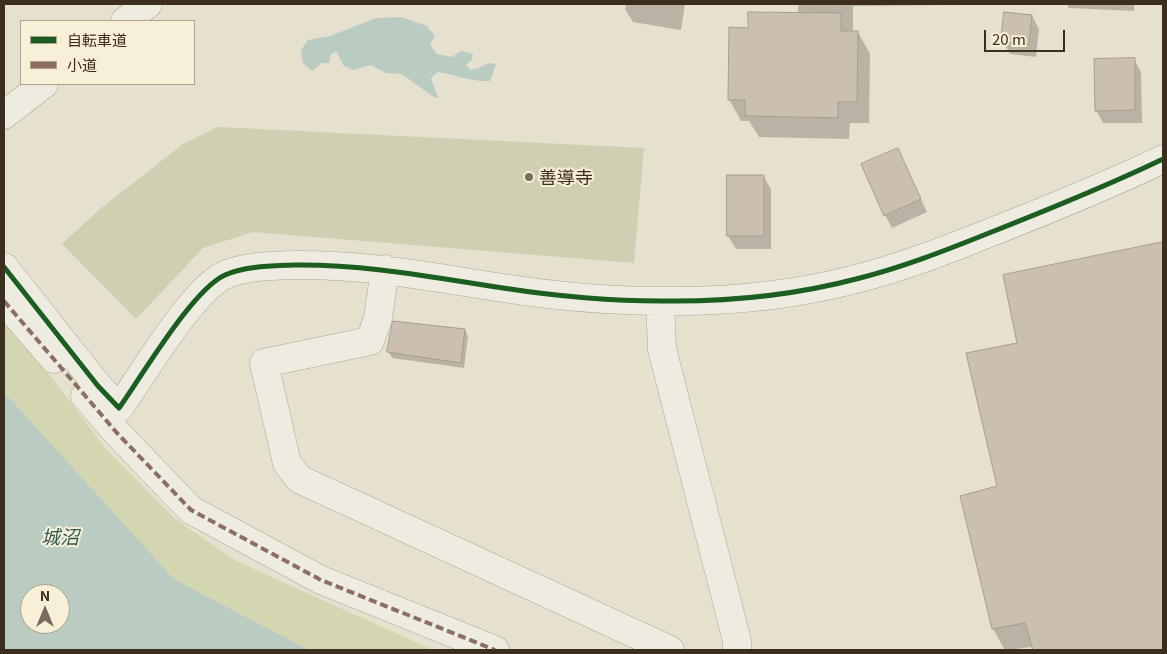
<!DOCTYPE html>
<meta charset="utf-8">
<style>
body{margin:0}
#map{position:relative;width:1167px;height:654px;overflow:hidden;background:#e6e0cf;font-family:Georgia,"Noto Sans JP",serif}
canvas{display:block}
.frame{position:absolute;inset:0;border:5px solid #3b2e1f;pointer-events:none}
.legend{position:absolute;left:20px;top:20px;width:175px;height:65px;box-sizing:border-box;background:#f7efd6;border:1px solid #aca28d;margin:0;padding:6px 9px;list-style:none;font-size:15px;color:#3b2e1f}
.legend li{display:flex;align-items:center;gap:10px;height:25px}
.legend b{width:25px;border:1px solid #aca28d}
.north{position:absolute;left:20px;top:584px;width:50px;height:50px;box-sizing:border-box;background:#f7efd6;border:1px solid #aca28d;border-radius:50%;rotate:0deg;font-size:14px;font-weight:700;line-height:20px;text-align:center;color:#3b2e1f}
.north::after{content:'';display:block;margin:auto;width:18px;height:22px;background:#776c5d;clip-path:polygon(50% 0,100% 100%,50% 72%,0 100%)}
.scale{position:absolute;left:984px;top:30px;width:81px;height:22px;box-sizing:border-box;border:2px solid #3b2e1f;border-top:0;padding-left:6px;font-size:15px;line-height:18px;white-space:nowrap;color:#3b2e1f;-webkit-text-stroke:4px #f7efd6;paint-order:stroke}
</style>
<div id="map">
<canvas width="1167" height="654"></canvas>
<div class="frame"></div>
<ul class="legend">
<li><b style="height:6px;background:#1b5e20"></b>自転車道</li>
<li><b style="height:6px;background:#8d6e63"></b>小道</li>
</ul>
<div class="north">N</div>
<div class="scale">20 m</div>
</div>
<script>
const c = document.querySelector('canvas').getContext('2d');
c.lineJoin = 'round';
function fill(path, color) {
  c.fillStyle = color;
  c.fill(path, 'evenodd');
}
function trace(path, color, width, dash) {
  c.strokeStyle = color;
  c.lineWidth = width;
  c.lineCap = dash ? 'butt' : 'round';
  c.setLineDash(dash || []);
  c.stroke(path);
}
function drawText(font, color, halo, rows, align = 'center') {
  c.font = font + ' Georgia,"Noto Sans JP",serif';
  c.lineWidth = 4;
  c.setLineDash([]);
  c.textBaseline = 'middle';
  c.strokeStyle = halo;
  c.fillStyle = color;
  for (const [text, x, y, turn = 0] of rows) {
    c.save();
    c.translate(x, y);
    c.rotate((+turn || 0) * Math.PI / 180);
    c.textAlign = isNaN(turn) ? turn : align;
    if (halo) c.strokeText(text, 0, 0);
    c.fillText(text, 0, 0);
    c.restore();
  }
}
fill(new Path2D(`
 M 4,315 L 106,449 L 174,518 L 236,561 L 433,650 L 309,650 L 174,579 L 4,392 Z`), '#d4d6b1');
fill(new Path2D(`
 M 218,127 L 644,148 L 634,263 L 253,232 L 203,248 L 136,319 L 62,244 L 100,209 L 183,144 Z`), '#cfd0b1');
fill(new Path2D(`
 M 401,17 L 427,26 L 435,36 L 430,45 L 437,54 L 452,57 L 461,51 L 473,54 L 472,60 L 466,65 L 470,70 L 479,68 L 489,63 L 496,64 L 490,81 C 471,82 456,75 438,72 L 431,78 L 438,97 L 435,98 L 402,74 L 386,73 L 371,65 L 353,70 L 343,65 L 337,52 L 331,54 L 329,63 L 322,63 L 312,71 L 303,63 L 301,50 L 308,40 L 330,36 L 376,18 Z
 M 4,392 L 174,579 L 309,650 L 4,650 ZM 30,594 L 60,594 L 60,624 L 30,624 Z`), '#baccc2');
fill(new Path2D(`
 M 626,4 L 685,4 L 681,30 L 633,22 L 625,9 Z
 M 798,4 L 958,4 L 958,5 L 853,6 L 853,32 L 858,32 L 870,54 L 869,123 L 850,123 L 849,139 L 759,137 L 749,121 L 741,121 L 729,99 L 749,29 L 798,14 Z
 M 1067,4 L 1134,4 L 1134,11 L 1069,8 Z
 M 1032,16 L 1039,29 L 1036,57 L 1010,54 L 1003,42 Z
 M 1134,59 L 1141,72 L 1142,123 L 1103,123 L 1096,110 Z
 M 897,149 L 927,212 L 892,228 L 885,215 Z
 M 763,176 L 771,189 L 771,249 L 736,249 L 728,236 Z
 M 1163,243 L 1163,650 L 1034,650 L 1033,647 L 1005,650 L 993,629 L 998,487 L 1018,344 L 1004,276 Z
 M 465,330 L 468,336 L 464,368 L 392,358 L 389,352 Z`), '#0003');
const building = new Path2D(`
 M 748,12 L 841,13 L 841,31 L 858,31 L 857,102 L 838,102 L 838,118 L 745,116 L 745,100 L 728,100 L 729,27 L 748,28 Z
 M 1004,12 L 1032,15 L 1029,44 L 1001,42 Z
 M 1135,58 L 1135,110 L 1095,111 L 1094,59 Z
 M 898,148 L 921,199 L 884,216 L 861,164 Z
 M 727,175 L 764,175 L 764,236 L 727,236 Z
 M 1163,242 L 1163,650 L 1033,650 L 1025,623 L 992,629 L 960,496 L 997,486 L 966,353 L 1017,343 L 1003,275 Z
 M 393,321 L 465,329 L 461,363 L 387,352 Z`);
fill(building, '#cabfb0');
trace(building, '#a79c8e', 1);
const minor = new Path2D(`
 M 125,21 L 148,4
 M 4,115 L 44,84
 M 4,267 L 98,386 L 119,408 C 142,376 192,290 225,275 C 245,266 271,266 293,265 C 365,264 431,277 503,288 C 555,296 609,301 662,301 C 728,302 796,295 860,278 C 903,267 944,251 984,235 C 1045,211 1105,187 1163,159
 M 385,269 L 378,318 L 370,341 L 264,363 L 287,463 L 299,479 L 670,650
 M 4,301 L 54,359
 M 660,301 L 662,349 L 737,641 L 737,650
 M 85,396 L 117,433 L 191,510 L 321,580 L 495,650`);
trace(minor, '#aba598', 29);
trace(minor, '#eeebe1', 28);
trace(new Path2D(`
 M 4,301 L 117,433 L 191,510 L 321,580 L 495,650`), '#8d6e63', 4, [8, 4]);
trace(new Path2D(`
 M 4,267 L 98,386 L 119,408 C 142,376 192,290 225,275 C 245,266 271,266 293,265 C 365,264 431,277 503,288 C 555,296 609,301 662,301 C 728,302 796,295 860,278 C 903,267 944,251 984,235 C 1045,211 1105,187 1163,159`), '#1b5e20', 5);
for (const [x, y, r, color] of [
 [529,177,5,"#776c5d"]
]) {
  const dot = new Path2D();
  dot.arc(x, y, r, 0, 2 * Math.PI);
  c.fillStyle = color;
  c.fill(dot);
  trace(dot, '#f7efd6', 2);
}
drawText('18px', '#3b2e1f', '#f7efd6', [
 ["善導寺",539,177]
], 'left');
drawText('italic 19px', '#2e5b5a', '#f7efd6', [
 ["城沼",60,537]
]);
</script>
